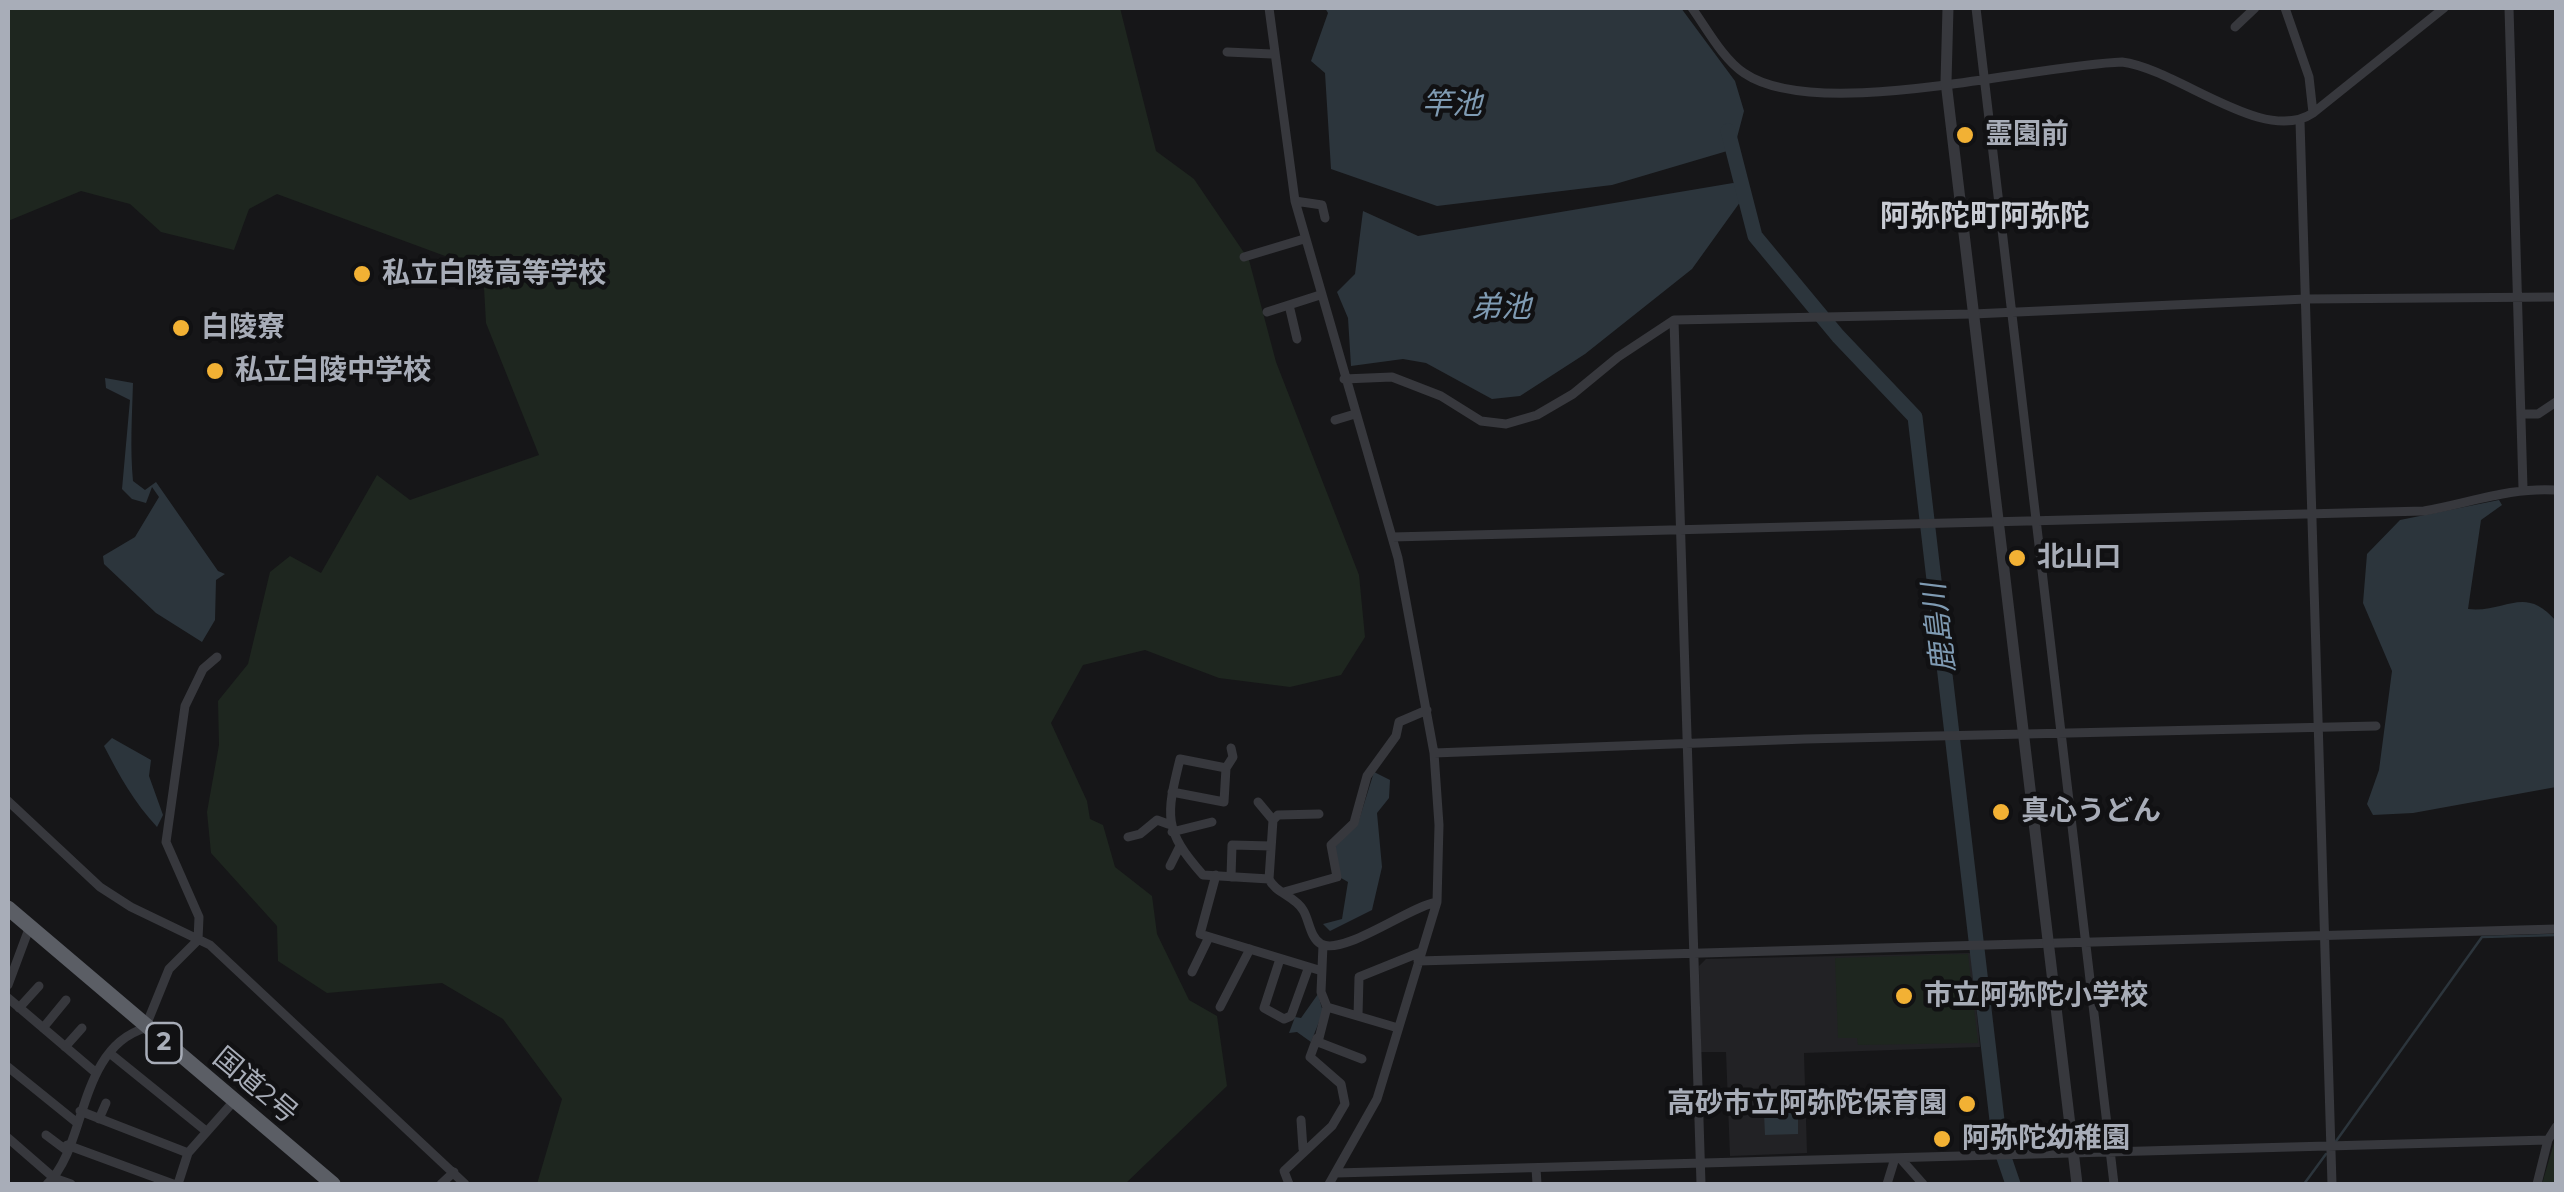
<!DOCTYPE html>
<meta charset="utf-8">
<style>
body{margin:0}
#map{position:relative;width:2564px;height:1192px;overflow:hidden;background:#161618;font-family:Montserrat,sans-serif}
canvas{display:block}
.frame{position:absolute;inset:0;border:10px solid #a8adb8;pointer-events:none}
</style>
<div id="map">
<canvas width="2564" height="1192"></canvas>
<div class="frame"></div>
</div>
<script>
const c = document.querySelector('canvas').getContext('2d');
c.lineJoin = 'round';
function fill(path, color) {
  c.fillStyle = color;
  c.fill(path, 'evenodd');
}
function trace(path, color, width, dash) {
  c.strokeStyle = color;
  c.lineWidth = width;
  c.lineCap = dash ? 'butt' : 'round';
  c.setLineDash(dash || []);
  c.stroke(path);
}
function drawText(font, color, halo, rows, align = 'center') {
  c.font = font + ' Montserrat,"Noto Sans JP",sans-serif';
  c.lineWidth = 9;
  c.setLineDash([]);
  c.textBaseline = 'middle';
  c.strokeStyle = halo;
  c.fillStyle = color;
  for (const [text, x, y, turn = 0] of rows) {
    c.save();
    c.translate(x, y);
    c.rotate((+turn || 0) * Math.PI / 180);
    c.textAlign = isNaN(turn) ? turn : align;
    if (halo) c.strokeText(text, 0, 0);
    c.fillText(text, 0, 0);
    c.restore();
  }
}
fill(new Path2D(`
 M 1971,953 L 1980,1047 L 1804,1053 L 1807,1153 L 1730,1156 L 1726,1052 L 1701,1052 L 1699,966 L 1706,959 Z`), '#222225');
fill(new Path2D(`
 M 8,8 L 1120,8 L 1156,151 L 1194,179 L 1249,260 L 1276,362 L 1359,575 L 1365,637 L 1341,675 L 1290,687 L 1219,678 L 1145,650 L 1083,665 L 1051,723 L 1087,801 L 1090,819 L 1103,825 L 1115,867 L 1152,896 L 1157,934 L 1189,1000 L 1217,1016 L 1227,1086 L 1125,1184 L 537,1184 L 562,1099 L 503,1019 L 442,983 L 327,993 L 278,961 L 277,926 L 211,853 L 207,812 L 219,745 L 218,701 L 248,664 L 270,572 L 290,556 L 321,573 L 377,475 L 410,500 L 539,455 L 486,323 L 483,270 L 277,194 L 249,209 L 234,250 L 161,232 L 130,204 L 81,191 L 8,221 Z
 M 1968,954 L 1978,1043 L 1858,1045 L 1857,1038 L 1838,1038 L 1835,958 Z
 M 2556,1136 L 2556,1184 L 2542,1184 Z`), '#1e261f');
fill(new Path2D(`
 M 1325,8 L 1681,8 L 1735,81 L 1744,111 L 1734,149 L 1612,185 L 1437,206 L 1331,169 L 1325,73 L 1311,61 L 1328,13 Z
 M 1733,183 L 1739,184 L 1743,198 L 1692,269 L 1585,354 L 1520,396 L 1492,399 L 1426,363 L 1403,359 L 1351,366 L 1348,318 L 1337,292 L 1355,274 L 1363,211 L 1418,236 Z
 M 105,378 L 133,383 C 132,417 130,448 133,481 L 145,490 L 156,482 L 218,571 L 225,574 L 216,580 L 215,620 L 202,642 L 156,613 L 104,564 L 103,556 L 135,537 L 159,497 L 152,487 L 146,503 L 132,499 L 122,489 L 130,400 L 106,388 Z
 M 2499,500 L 2502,505 L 2481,520 L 2468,609 C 2507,613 2524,584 2556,621 L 2556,787 L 2413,813 L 2373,815 L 2367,804 L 2379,770 L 2392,671 L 2363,603 L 2367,554 L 2400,520 Z
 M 112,738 L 151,760 L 149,776 L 163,815 L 157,827 C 134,802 120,777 104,746 Z
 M 1374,772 L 1390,780 L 1389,798 L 1377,813 L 1382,867 L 1372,910 L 1330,931 L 1323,924 L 1342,919 L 1348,882 L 1341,878 L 1333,849 L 1359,820 Z
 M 1318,994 L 1323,1012 L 1311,1042 L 1297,1032 L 1289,1033 L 1295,1017 L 1301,1018 Z
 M 1798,1112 L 1798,1134 L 1765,1135 L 1764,1113 Z`), '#2c353c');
trace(new Path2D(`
 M 2334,1144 L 2482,937 L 2556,935
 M 2304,1184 L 2326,1154`), '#2c353c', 2.5);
trace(new Path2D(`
 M 1728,131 L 1755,236 L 1838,336 L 1915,417 L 2000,1146 L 2013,1184`), '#2c353c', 15);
trace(new Path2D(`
 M 1269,8 L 1295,201 L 1398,558 L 1434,753 L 1439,825 L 1437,902 L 1377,1099 L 1329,1184
 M 1692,8 C 1707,29 1723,59 1744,73 C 1817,123 2032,65 2122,62 C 2178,69 2264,146 2313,113 L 2444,8
 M 1976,8 L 2114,1184
 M 2285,8 L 2309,77 L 2313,113
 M 2509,8 L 2523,488
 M 2235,27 L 2255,8
 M 1227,52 L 1272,54
 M 2300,121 L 2332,1184
 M 1295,201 L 1322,205 L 1325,218
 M 1244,257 L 1304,239
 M 1289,305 L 1297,339
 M 1267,312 L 1320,295
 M 1674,320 L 1701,1184
 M 1344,379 L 1392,377 L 1441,396 L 1481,421 L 1506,424 L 1537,415 L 1573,394 L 1618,357 L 1674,320 L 1973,314 L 2306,299 L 2556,297
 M 2522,414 L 2538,414 L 2556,402
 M 1335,420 L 1355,414
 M 1392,537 L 2424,511 C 2470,503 2510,487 2556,490
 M 1434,753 L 1805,739 L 2376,726
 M 1226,768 L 1233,757 L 1231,748
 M 1172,792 L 1224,802 L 1226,768 L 1180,759 C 1166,816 1163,830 1203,875 L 1269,879 C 1275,893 1295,896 1303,910 C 1309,919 1310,938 1321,944 C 1344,956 1410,906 1437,902
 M 8,801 L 100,887 L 131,907 L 210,945 L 465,1184
 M 1258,802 L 1273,820 L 1269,879
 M 1273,820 L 1278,815 L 1319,814
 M 1172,832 L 1212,822
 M 1128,837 L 1140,834 L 1157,820 L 1168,824
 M 1170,866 L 1179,848
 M 1216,875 L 1200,934 L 1322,971
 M 1231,877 L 1232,845 L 1271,846
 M 1284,892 L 1337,877 L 1331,845 L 1354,823 L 1367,776 L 1396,736 L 1399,722 L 1427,710
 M 1323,945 L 1321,992 L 1327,1007 L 1398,1028
 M 1280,959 L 1264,1008 L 1284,1019 L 1291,1016 L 1308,969
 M 1418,961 L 2556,929
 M 1192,972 L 1209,937
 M 8,985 L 30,926
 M 8,998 L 95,1072
 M 1220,1007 L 1250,949
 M 1327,1007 L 1318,1042 L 1362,1059
 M 19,1008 L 39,986
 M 1358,1016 L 1359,977 L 1421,952
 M 43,1028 L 66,1000
 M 65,1047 L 82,1028
 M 112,1055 L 206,1131
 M 8,1067 L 76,1122
 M 80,1111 L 188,1153
 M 99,1119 L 106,1103
 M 1301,1120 L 1303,1149
 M 46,1135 L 66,1150
 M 8,1138 L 54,1178 L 71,1184
 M 67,1145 L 173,1184
 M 1900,1158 L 1923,1184
 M 1536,1168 L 1537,1184
 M 1336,1173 L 2548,1140
 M 47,1184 C 87,1148 77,1049 145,1028 L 169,969 L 198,940 L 199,917 L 166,842 L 185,706 L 203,669 L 217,657
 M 178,1184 L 188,1153 L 234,1101
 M 441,1184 L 454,1172
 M 1289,1184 L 1284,1171 L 1332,1126 L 1345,1104 L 1341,1084 L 1310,1057 L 1317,1038
 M 1887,1184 L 1895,1158
 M 2537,1184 L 2548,1140 L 2556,1127`), '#37383d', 9);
trace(new Path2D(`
 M 1948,8 L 1946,82 L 2077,1184`), '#37383d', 11);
trace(new Path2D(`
 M 8,908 L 333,1184`), '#5b5e65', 15);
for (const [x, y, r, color] of [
 [1965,135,10,"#f2b134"],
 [362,274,10,"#f2b134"],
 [181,328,10,"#f2b134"],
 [215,371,10,"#f2b134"],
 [2017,558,10,"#f2b134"],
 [2001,812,10,"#f2b134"],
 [1904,996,10,"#f2b134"],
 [1967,1104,10,"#f2b134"],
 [1942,1139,10,"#f2b134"]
]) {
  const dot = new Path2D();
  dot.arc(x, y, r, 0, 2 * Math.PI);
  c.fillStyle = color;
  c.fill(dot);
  trace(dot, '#111113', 4);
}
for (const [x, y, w] of [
 [164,1043,35]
]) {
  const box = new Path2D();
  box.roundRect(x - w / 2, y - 20, w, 40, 8);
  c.fillStyle = '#111113';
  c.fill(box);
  trace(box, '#a8adb8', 2.5);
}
drawText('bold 25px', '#a8adb8', null, [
 ["2",164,1043]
]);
drawText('bold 28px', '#a8adb8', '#111113', [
 ["霊園前",1985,135],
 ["私立白陵高等学校",382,274],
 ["白陵寮",201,328],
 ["私立白陵中学校",235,371],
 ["北山口",2037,558],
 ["真心うどん",2021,812],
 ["市立阿弥陀小学校",1924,996],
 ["高砂市立阿弥陀保育園",1947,1104,"right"],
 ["阿弥陀幼稚園",1962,1139]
], 'left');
drawText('28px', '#a8adb8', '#111113', [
 ["国道2号",255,1086,40]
]);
drawText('italic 30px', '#7f9bb3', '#111113', [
 ["竿池",1452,105],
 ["弟池",1501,308],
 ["鹿島川",1940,628,-97]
]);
drawText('bold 30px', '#c9ccd4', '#111113', [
 ["阿弥陀町阿弥陀",1985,217]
]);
</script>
